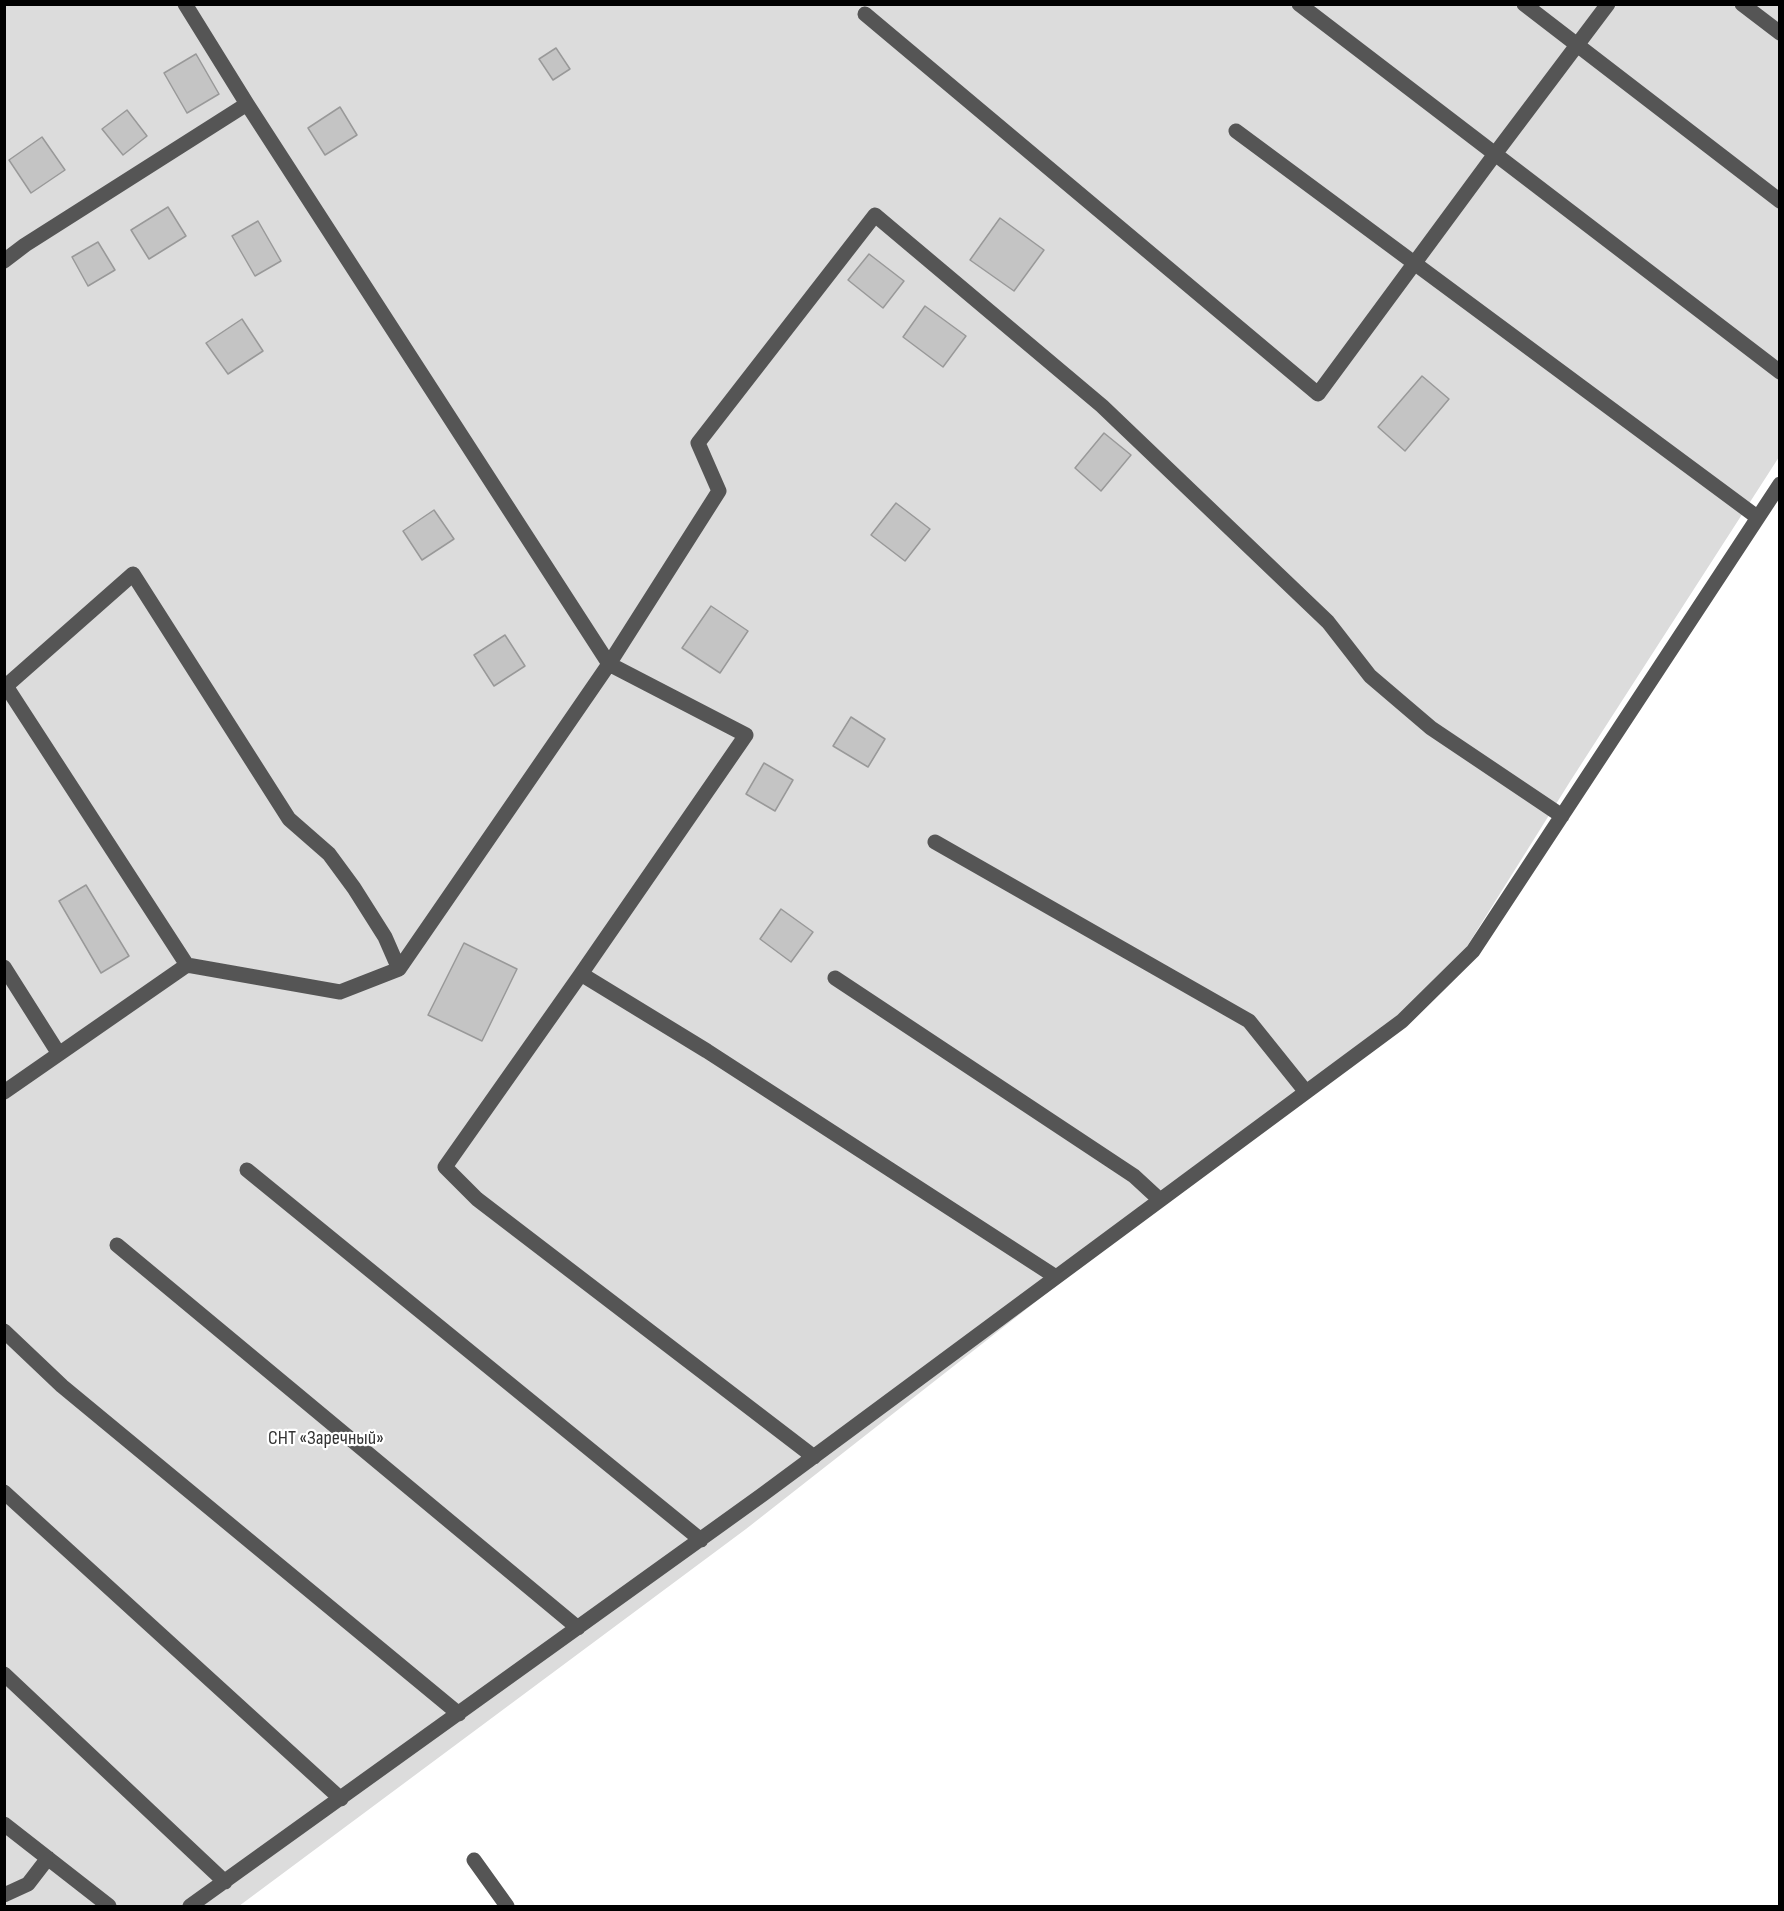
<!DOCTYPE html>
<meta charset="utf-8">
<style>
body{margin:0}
#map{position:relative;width:1784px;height:1911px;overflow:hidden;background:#fff;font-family:"Sofia Sans Condensed",sans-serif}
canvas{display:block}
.frame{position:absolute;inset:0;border:6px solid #000;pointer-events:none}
</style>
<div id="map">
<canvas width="1784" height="1911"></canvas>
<div class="frame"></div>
</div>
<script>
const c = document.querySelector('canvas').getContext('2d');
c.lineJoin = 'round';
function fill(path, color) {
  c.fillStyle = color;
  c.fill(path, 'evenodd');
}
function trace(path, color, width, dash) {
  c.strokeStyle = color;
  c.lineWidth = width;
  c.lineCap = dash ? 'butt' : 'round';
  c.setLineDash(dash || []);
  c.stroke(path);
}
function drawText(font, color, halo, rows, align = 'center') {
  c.font = font + ' "Sofia Sans Condensed",sans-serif';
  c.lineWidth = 4.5;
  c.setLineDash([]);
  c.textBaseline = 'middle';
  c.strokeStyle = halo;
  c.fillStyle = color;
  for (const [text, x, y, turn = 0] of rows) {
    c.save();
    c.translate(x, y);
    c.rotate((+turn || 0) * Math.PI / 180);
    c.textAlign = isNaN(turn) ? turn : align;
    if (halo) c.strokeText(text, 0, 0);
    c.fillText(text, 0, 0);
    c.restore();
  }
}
fill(new Path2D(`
 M 5,5 L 1779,5 L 1779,457 L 1571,780 L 1446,980 L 746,1529 L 239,1906 L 5,1906 Z`), '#dcdcdc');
const building = new Path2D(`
 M 556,48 L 570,69 L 553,80 L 539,59 Z
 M 196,54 L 219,94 L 187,113 L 164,73 Z
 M 340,107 L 357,135 L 325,155 L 308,128 Z
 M 127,110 L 147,136 L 123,155 L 102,129 Z
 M 42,137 L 65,170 L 31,193 L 9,160 Z
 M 168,207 L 186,236 L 149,259 L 131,230 Z
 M 1000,218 L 1044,250 L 1014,291 L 970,260 Z
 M 258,221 L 281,261 L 255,276 L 232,236 Z
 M 98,242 L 115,270 L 88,286 L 72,257 Z
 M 869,254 L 904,281 L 883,308 L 848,280 Z
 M 925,306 L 966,336 L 943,367 L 903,337 Z
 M 242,319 L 263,351 L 228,374 L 206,343 Z
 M 1422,376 L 1449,399 L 1405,451 L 1378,427 Z
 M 1104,433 L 1131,455 L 1101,491 L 1075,468 Z
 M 896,503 L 930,529 L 905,561 L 871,535 Z
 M 434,510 L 454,539 L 422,560 L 403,531 Z
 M 711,606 L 748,631 L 720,673 L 682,648 Z
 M 505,635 L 525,666 L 494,686 L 474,655 Z
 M 851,717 L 885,739 L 868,767 L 833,746 Z
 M 764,763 L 793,780 L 775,811 L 746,794 Z
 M 86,885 L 129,956 L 101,973 L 59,901 Z
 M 781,909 L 813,932 L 791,962 L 760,939 Z
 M 464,943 L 517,969 L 482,1041 L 428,1015 Z`);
fill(building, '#c4c4c4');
trace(building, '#999', 1.5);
trace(new Path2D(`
 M 185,4 L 247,104 L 609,664 L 746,735 L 581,974 L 707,1051 L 1056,1277
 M 1299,4 L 1780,372
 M 1524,4 L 1780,201
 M 1742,4 L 1780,33
 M 865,14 L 1318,394 L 1495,154 L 1608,4
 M 1236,131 L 1757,517
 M 4,261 L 25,245 L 247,104
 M 935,842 L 1249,1021 L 1306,1092
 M 187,965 L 340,992 L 399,969
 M 4,967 L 59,1054
 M 581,974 L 445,1167 L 477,1199 L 814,1457
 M 835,978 L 1134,1176 L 1160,1200
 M 4,1092 L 187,965 L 6,686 L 133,574 L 289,819 L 329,854 L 354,888 L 385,937 L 399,969 L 609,664 L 719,491 L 698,443 L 875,215 L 1102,406 L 1328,622 L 1370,676 L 1431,728 L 1562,816
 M 247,1170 L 701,1540
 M 117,1245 L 578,1628
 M 4,1331 L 62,1386 L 459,1714
 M 4,1492 L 341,1799
 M 4,1674 L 225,1882
 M 4,1824 L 109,1906
 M 474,1860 L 507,1906
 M 4,1895 L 28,1884 L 48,1858
 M 190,1906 L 762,1495 L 1402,1021 L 1473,951 L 1780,484`), '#555', 15);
drawText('20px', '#333', '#fff', [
 ["СНТ «Заречный»",326,1439]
]);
</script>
